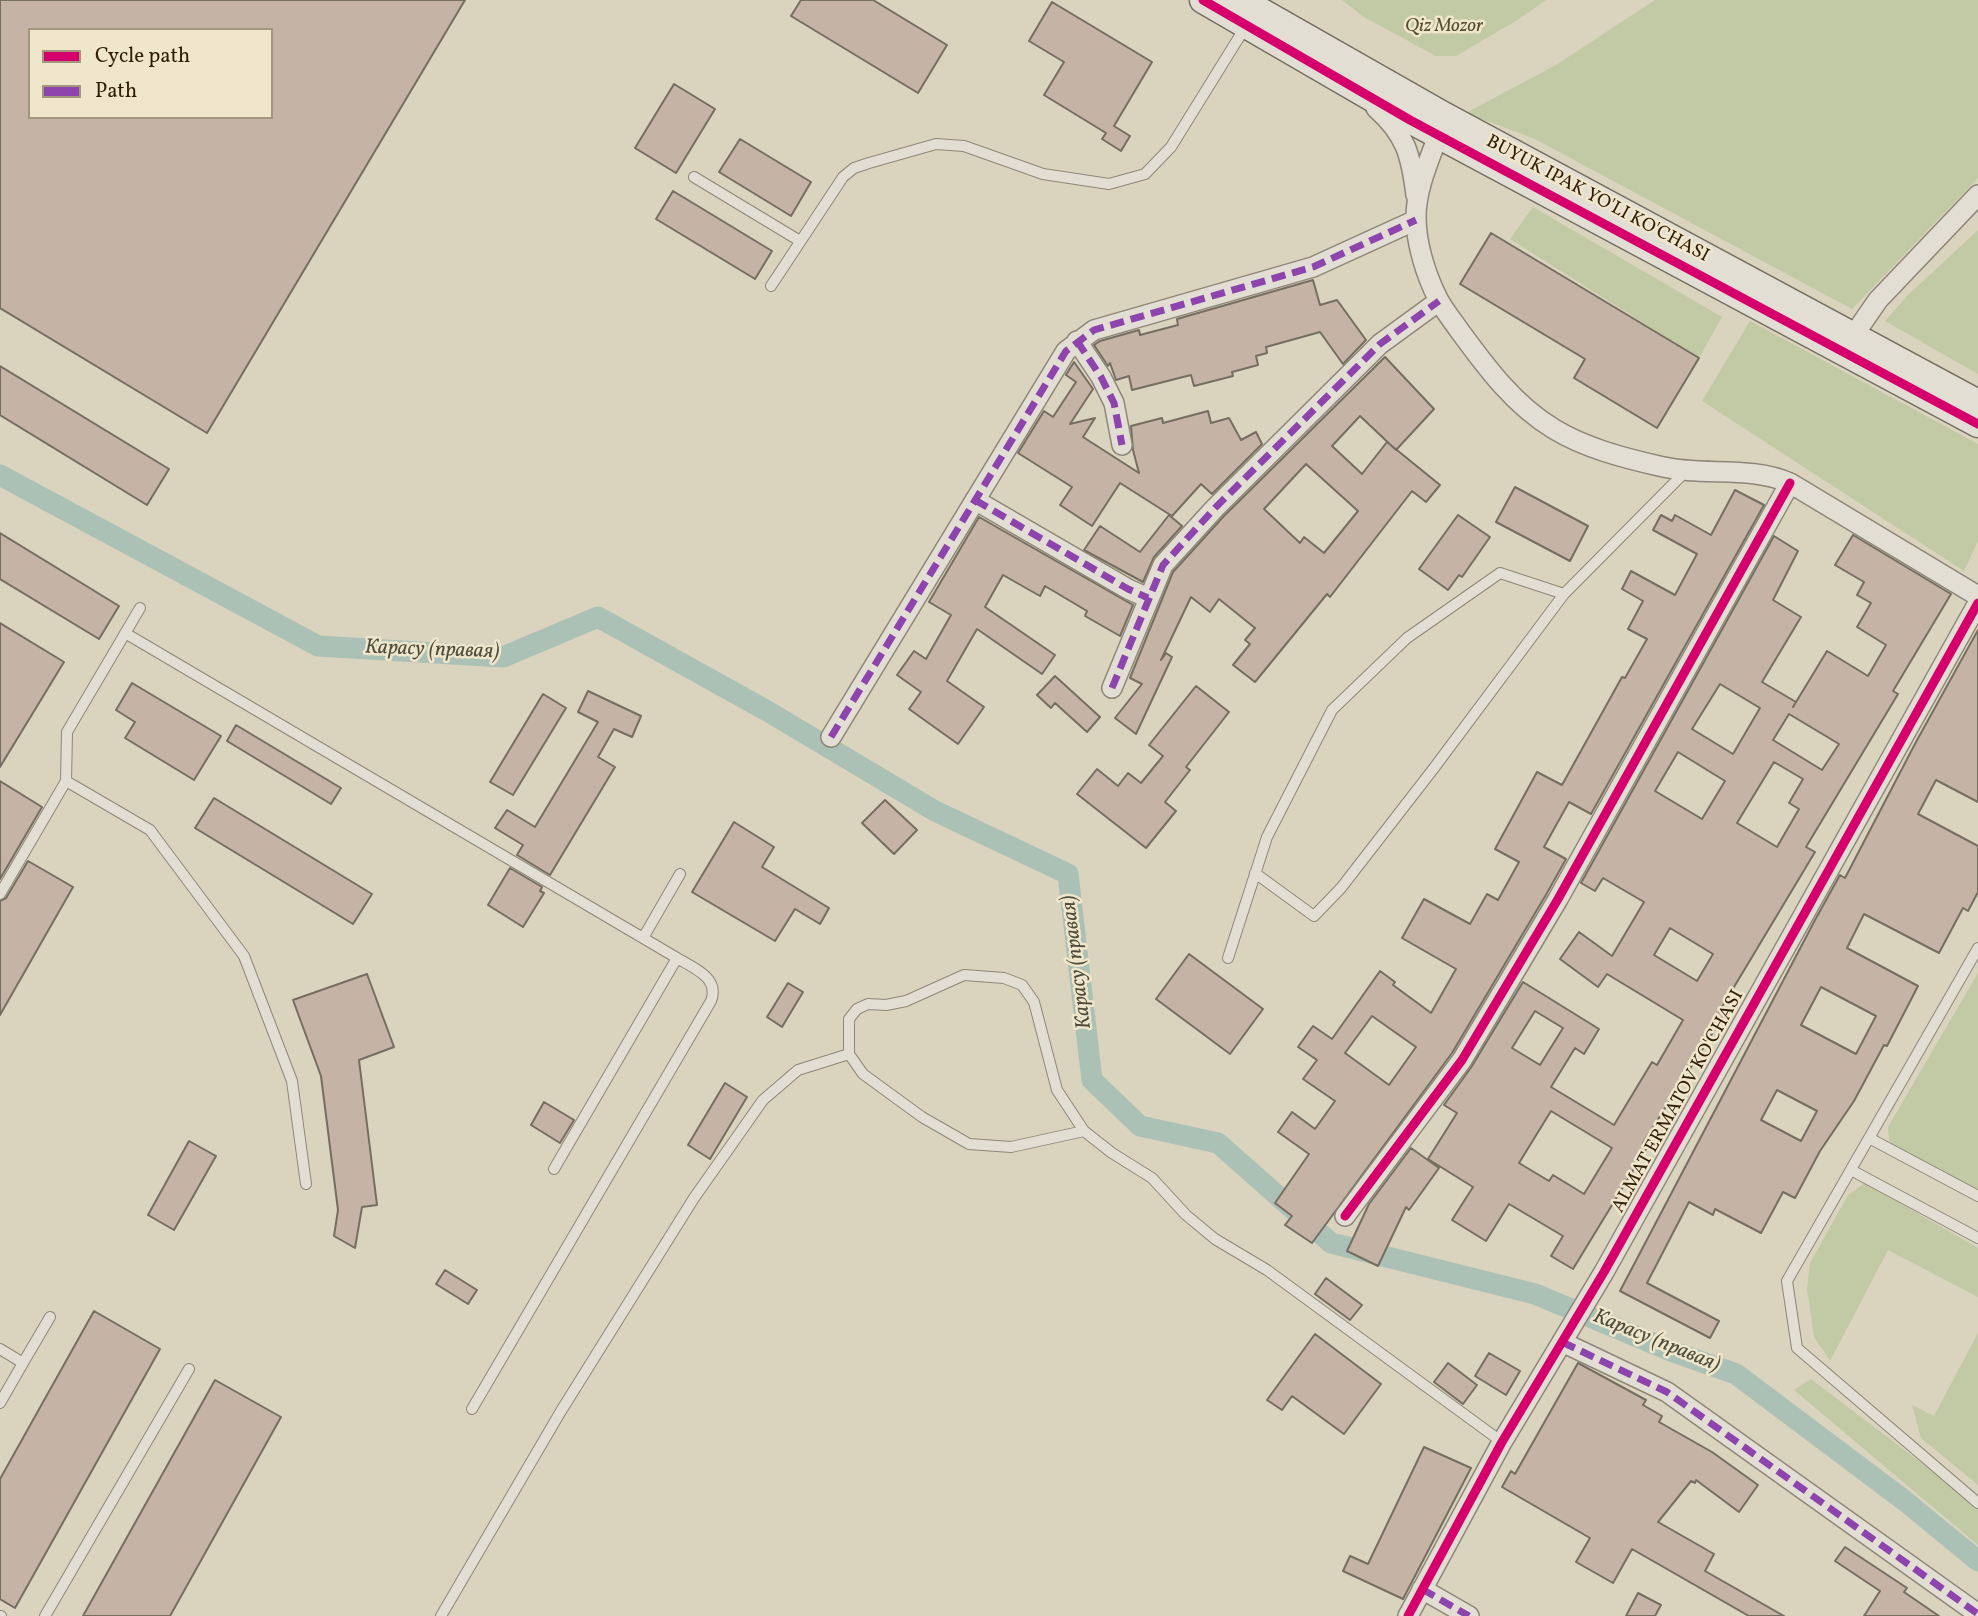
<!DOCTYPE html>
<meta charset="utf-8">
<style>
body{margin:0}
#map{position:relative;width:1978px;height:1616px;overflow:hidden;background:#dad3bd;font-family:Vollkorn,serif}
canvas{display:block}
.legend{position:absolute;left:28px;top:28px;width:245px;height:91px;box-sizing:border-box;background:#efe6cc;border:2px solid #a2967e;margin:0;padding:9px 12px;list-style:none;font-size:21px;color:#2f1d08}
.legend li{display:flex;align-items:center;gap:14px;height:35px}
.legend b{width:35px;border:2px solid #a2967e}
</style>
<div id="map">
<canvas width="1978" height="1616"></canvas>
<ul class="legend">
<li><b style="height:9px;background:#d6006c"></b>Cycle path</li>
<li><b style="height:9px;background:#8e44ad"></b>Path</li>
</ul>
</div>
<script>
const c = document.querySelector('canvas').getContext('2d');
c.lineJoin = 'round';
function fill(path, color) {
  c.fillStyle = color;
  c.fill(path, 'evenodd');
}
function trace(path, color, width, dash) {
  c.strokeStyle = color;
  c.lineWidth = width;
  c.lineCap = dash ? 'butt' : 'round';
  c.setLineDash(dash || []);
  c.stroke(path);
}
function drawText(font, color, halo, rows, align = 'center') {
  c.font = font + ' Vollkorn,serif';
  c.lineWidth = 5;
  c.setLineDash([]);
  c.textBaseline = 'middle';
  c.strokeStyle = halo;
  c.fillStyle = color;
  for (const [text, x, y, turn = 0] of rows) {
    c.save();
    c.translate(x, y);
    c.rotate((+turn || 0) * Math.PI / 180);
    c.textAlign = isNaN(turn) ? turn : align;
    if (halo) c.strokeText(text, 0, 0);
    c.fillText(text, 0, 0);
    c.restore();
  }
}
fill(new Path2D(`
 M 1342,0 L 1546,0 L 1519,19 L 1456,56 L 1436,56 L 1364,17 Z
 M 1655,0 L 1978,0 L 1978,178 L 1852,309 L 1535,139 L 1466,113 L 1556,65 Z
 M 1533,207 L 1722,317 L 1699,358 L 1510,239 Z
 M 1978,230 L 1978,374 L 1885,321 L 1907,296 Z
 M 1750,321 L 1978,444 L 1978,541 L 1964,571 L 1702,401 Z
 M 1978,973 L 1978,1191 L 1895,1148 L 1889,1140 L 1888,1127 Z
 M 1865,1183 L 1978,1248 L 1978,1297 L 1888,1250 L 1830,1361 L 1814,1337 L 1807,1289 L 1810,1263 L 1848,1195 Z
 M 1978,1333 L 1978,1485 L 1921,1438 L 1912,1405 L 1934,1416 Z
 M 1811,1379 L 1978,1506 L 1978,1545 L 1794,1390 Z`), '#c2c9a5');
trace(new Path2D(`
 M 0,475 L 318,646 L 503,657 L 598,617 L 769,712 L 935,811 L 1068,874 L 1092,1080 L 1140,1126 L 1218,1143 L 1331,1243 L 1535,1294 L 1671,1351 L 1736,1374 L 1905,1501 L 1978,1561`), '#abc1b5', 21);
const building = new Path2D(`
 M 0,0 L 465,0 L 207,433 L 0,308 ZM 30,30 L 271,30 L 271,117 L 30,117 Z
 M 801,0 L 873,0 L 947,45 L 918,93 L 791,16 Z
 M 1052,2 L 1152,62 L 1114,126 L 1130,136 L 1121,151 L 1102,139 L 1106,133 L 1044,95 L 1064,62 L 1029,41 Z
 M 674,84 L 715,109 L 676,173 L 635,148 Z
 M 740,139 L 811,182 L 791,216 L 719,172 Z
 M 673,191 L 772,251 L 755,279 L 656,219 Z
 M 1491,233 L 1699,358 L 1657,428 L 1574,378 L 1585,359 L 1460,284 Z
 M 1313,280 L 1320,305 L 1337,300 L 1366,340 L 1343,364 L 1320,332 L 1266,347 L 1267,353 L 1256,356 L 1258,365 L 1232,372 L 1233,376 L 1194,386 L 1191,375 L 1132,390 L 1129,376 L 1116,380 L 1110,363 L 1108,366 L 1094,345 L 1100,341 L 1139,330 L 1140,335 L 1178,325 L 1177,319 Z
 M 1385,357 L 1434,409 L 1396,450 L 1360,416 L 1332,446 L 1362,474 L 1387,442 L 1440,485 L 1426,502 L 1412,491 L 1330,597 L 1327,594 L 1255,682 L 1233,665 L 1250,644 L 1245,640 L 1255,628 L 1219,599 L 1210,612 L 1191,597 L 1161,660 L 1166,653 L 1172,657 L 1136,734 L 1115,718 L 1142,684 L 1130,678 L 1173,572 L 1224,516 ZM 1306,464 L 1358,511 L 1324,553 L 1304,537 L 1300,543 L 1264,509 Z
 M 1074,362 L 1093,389 L 1070,424 L 1095,418 L 1083,437 L 1139,473 L 1133,450 L 1131,426 L 1162,418 L 1163,423 L 1208,411 L 1211,423 L 1229,418 L 1241,440 L 1256,432 L 1262,444 L 1212,494 L 1201,484 L 1172,516 L 1120,483 L 1092,526 L 1060,505 L 1072,487 L 1018,453 L 1044,411 L 1053,417 L 1076,382 L 1066,375 Z
 M 0,366 L 169,469 L 147,505 L 0,415 Z
 M 1515,487 L 1588,526 L 1570,561 L 1496,522 Z
 M 1735,490 L 1764,505 L 1591,814 L 1569,802 L 1544,847 L 1566,859 L 1547,893 L 1452,1053 L 1312,1243 L 1285,1225 L 1292,1216 L 1275,1203 L 1309,1154 L 1278,1132 L 1292,1112 L 1315,1129 L 1335,1101 L 1303,1079 L 1317,1060 L 1298,1047 L 1313,1026 L 1332,1039 L 1380,971 L 1395,982 L 1393,985 L 1431,1013 L 1456,969 L 1402,938 L 1424,899 L 1470,924 L 1487,894 L 1498,900 L 1519,862 L 1495,849 L 1537,772 L 1562,785 L 1622,677 L 1625,678 L 1647,639 L 1628,629 L 1643,601 L 1622,589 L 1631,571 L 1675,595 L 1697,554 L 1653,530 L 1661,515 L 1672,521 L 1675,515 L 1711,535 ZM 1372,1016 L 1416,1047 L 1389,1085 L 1345,1053 Z
 M 1169,515 L 1182,526 L 1154,557 L 1143,582 L 1084,550 L 1100,526 L 1140,552 Z
 M 1458,515 L 1490,537 L 1462,577 L 1459,575 L 1448,590 L 1419,569 Z
 M 979,517 L 1133,605 L 1120,636 L 1085,616 L 1087,611 L 1045,586 L 1040,596 L 1003,575 L 985,607 L 1055,655 L 1042,674 L 977,629 L 947,681 L 984,707 L 958,744 L 909,709 L 921,692 L 897,675 L 914,651 L 926,659 L 951,615 L 929,602 Z
 M 0,533 L 119,606 L 99,639 L 0,579 Z
 M 1853,535 L 1951,594 L 1893,691 L 1898,694 L 1806,847 L 1815,852 L 1719,1012 L 1724,1015 L 1643,1143 L 1648,1146 L 1573,1269 L 1551,1256 L 1563,1236 L 1509,1204 L 1486,1241 L 1452,1220 L 1473,1187 L 1428,1159 L 1457,1113 L 1444,1105 L 1472,1066 L 1523,982 L 1599,1029 L 1584,1054 L 1575,1048 L 1551,1087 L 1614,1125 L 1652,1062 L 1657,1065 L 1683,1020 L 1607,974 L 1598,987 L 1560,959 L 1579,932 L 1612,956 L 1644,902 L 1603,878 L 1595,891 L 1581,883 L 1774,536 L 1798,551 L 1773,600 L 1801,617 L 1762,682 L 1796,702 L 1793,707 L 1827,651 L 1868,676 L 1886,645 L 1857,627 L 1871,603 L 1857,595 L 1864,582 L 1835,565 ZM 1720,684 L 1760,708 L 1733,754 L 1692,729 ZM 1789,714 L 1839,744 L 1822,770 L 1773,740 ZM 1678,752 L 1725,781 L 1702,819 L 1655,791 ZM 1774,762 L 1803,779 L 1789,803 L 1799,809 L 1777,847 L 1737,823 ZM 1670,928 L 1713,954 L 1697,981 L 1654,955 ZM 1535,1011 L 1563,1028 L 1540,1065 L 1512,1048 ZM 1551,1111 L 1612,1148 L 1584,1194 L 1553,1175 L 1549,1181 L 1519,1163 Z
 M 0,623 L 64,662 L 0,767 Z
 M 1978,630 L 1978,802 L 1936,780 L 1918,814 L 1978,846 L 1978,892 L 1968,911 L 1963,908 L 1939,953 L 1864,914 L 1847,948 L 1918,986 L 1887,1046 L 1884,1045 L 1854,1101 L 1820,1151 L 1795,1198 L 1783,1192 L 1761,1233 L 1715,1209 L 1713,1215 L 1689,1202 L 1647,1283 L 1719,1321 L 1710,1338 L 1620,1291 L 1815,920 L 1840,875 L 1845,878 L 1916,742 ZM 1821,987 L 1876,1016 L 1856,1054 L 1801,1025 ZM 1777,1090 L 1817,1111 L 1801,1141 L 1761,1120 Z
 M 1055,676 L 1100,717 L 1087,732 L 1055,703 L 1051,708 L 1037,695 Z
 M 132,683 L 221,736 L 194,780 L 125,738 L 135,722 L 116,710 Z
 M 1196,686 L 1229,712 L 1186,767 L 1190,770 L 1165,802 L 1176,811 L 1146,848 L 1077,794 L 1097,769 L 1118,786 L 1128,773 L 1141,783 L 1163,756 L 1149,745 Z
 M 588,691 L 641,716 L 632,737 L 614,729 L 598,757 L 615,767 L 550,875 L 517,855 L 523,845 L 495,828 L 507,810 L 535,827 L 598,722 L 578,712 Z
 M 543,694 L 566,708 L 513,795 L 490,782 Z
 M 236,725 L 341,788 L 331,804 L 227,741 Z
 M 0,781 L 42,807 L 0,879 Z
 M 214,798 L 372,894 L 353,924 L 195,828 Z
 M 885,800 L 917,830 L 894,854 L 862,823 Z
 M 734,822 L 774,847 L 762,867 L 829,908 L 820,924 L 795,909 L 775,941 L 692,892 Z
 M 28,861 L 73,887 L 0,1015 L 0,901 L 6,898 Z
 M 510,868 L 542,887 L 540,891 L 544,893 L 523,927 L 488,905 Z
 M 1189,954 L 1263,1009 L 1230,1054 L 1156,999 Z
 M 367,974 L 394,1047 L 359,1060 L 377,1205 L 362,1207 L 355,1248 L 334,1236 L 338,1210 L 321,1076 L 293,1000 Z
 M 788,983 L 803,992 L 782,1027 L 767,1017 Z
 M 725,1083 L 747,1097 L 710,1159 L 688,1145 Z
 M 544,1102 L 574,1120 L 560,1143 L 531,1125 Z
 M 189,1141 L 216,1156 L 174,1230 L 148,1215 Z
 M 1411,1148 L 1439,1168 L 1409,1210 L 1406,1207 L 1378,1266 L 1347,1251 L 1369,1204 Z
 M 445,1270 L 477,1290 L 468,1304 L 436,1284 Z
 M 1326,1278 L 1362,1305 L 1350,1320 L 1315,1294 Z
 M 94,1311 L 160,1349 L 15,1608 L 0,1599 L 0,1479 Z
 M 1315,1334 L 1381,1384 L 1344,1434 L 1292,1396 L 1282,1410 L 1267,1400 Z
 M 1489,1353 L 1520,1371 L 1506,1395 L 1475,1376 Z
 M 1448,1363 L 1477,1385 L 1463,1404 L 1434,1382 Z
 M 1578,1363 L 1646,1400 L 1643,1405 L 1662,1416 L 1659,1422 L 1712,1452 L 1758,1485 L 1739,1512 L 1696,1480 L 1695,1483 L 1691,1481 L 1658,1522 L 1714,1554 L 1705,1571 L 1784,1616 L 1749,1616 L 1632,1549 L 1613,1583 L 1576,1562 L 1590,1538 L 1502,1487 L 1511,1471 L 1515,1474 Z
 M 215,1380 L 281,1417 L 170,1616 L 83,1616 Z
 M 1424,1447 L 1471,1468 L 1403,1599 L 1343,1571 L 1350,1556 L 1368,1564 Z
 M 1845,1547 L 1907,1588 L 1904,1592 L 1939,1616 L 1864,1616 L 1880,1591 L 1835,1561 Z
 M 1638,1593 L 1661,1605 L 1655,1616 L 1626,1616 Z`);
fill(building, '#c5b4a6');
trace(building, '#756e61', 2);
const lane = new Path2D(`
 M 694,177 L 800,241
 M 771,286 L 843,177 L 854,168 L 869,163 L 936,144 L 964,146 L 1043,174 L 1109,184 L 1145,174 L 1171,147 L 1246,26
 M 125,633 L 677,958 C 694,968 720,978 711,1001 L 472,1409
 M 66,781 L 150,830 L 244,956 L 292,1081 L 306,1184
 M 1255,873 L 1314,916 L 1341,888 L 1434,768 L 1564,594
 M 0,894 L 66,781 L 67,732 L 140,608
 M 643,938 L 680,874
 M 1978,948 L 1787,1281 L 1797,1348 L 1978,1503
 M 1228,958 L 1267,837 L 1332,710 L 1407,638 L 1500,573 L 1564,594 L 1685,472
 M 849,1054 L 863,1074 L 922,1117 L 969,1144 L 1011,1147 L 1084,1131
 M 1869,1138 L 1978,1196
 M 554,1169 L 677,958
 M 1851,1170 L 1978,1238
 M 0,1349 L 23,1363 L 0,1403
 M 23,1363 L 50,1317
 M 0,1616 L 1,1616
 M 45,1616 L 189,1369
 M 441,1616 L 561,1411 L 694,1198 L 763,1100 L 798,1070 L 849,1054 L 849,1019 L 857,1009 L 868,1004 L 886,1005 L 906,1001 L 964,975 L 1004,978 L 1022,985 L 1034,1002 L 1057,1090 L 1084,1131 L 1112,1153 L 1152,1178 L 1186,1215 L 1215,1239 L 1267,1270 L 1502,1442`);
const street = new Path2D(`
 M 1376,108 C 1406,135 1411,155 1416,195
 M 1442,125 C 1432,154 1416,186 1416,217 C 1416,244 1426,275 1438,299 C 1444,310 1452,320 1459,330 C 1486,367 1514,405 1554,429 C 1585,448 1624,458 1659,466 C 1703,477 1749,465 1790,483 L 1978,596
 M 1077,341 L 1101,377 L 1114,403 L 1122,445
 M 1847,345 L 1878,300 L 1978,195
 M 975,500 L 1128,589 L 1148,598
 M 1112,688 L 1163,565 L 1215,508 L 1380,344 L 1439,301
 M 831,737 L 1066,351 L 1094,330 L 1313,267 L 1416,220
 M 1345,1216 L 1462,1060 L 1558,899 L 1790,483
 M 1562,1342 L 1667,1392 L 1978,1614
 M 1422,1589 L 1469,1616
 M 1408,1616 L 1502,1442 L 1604,1272 L 1978,603`);
const secondary = new Path2D(`
 M 1203,0 L 1410,120 L 1978,424
 M 1241,0 L 1445,116 L 1978,403`);
trace(lane, '#8e8778', 12);
trace(street, '#8e8778', 22);
trace(secondary, '#756e61', 29);
trace(lane, '#e2ded3', 10);
trace(street, '#e2ded3', 19);
trace(secondary, '#e2ded3', 26);
trace(new Path2D(`
 M 1077,341 L 1101,377 L 1114,403 L 1122,445
 M 975,500 L 1128,589 L 1148,598
 M 1112,688 L 1163,565 L 1215,508 L 1380,344 L 1439,301
 M 831,737 L 1066,351 L 1094,330 L 1313,267 L 1416,220
 M 1562,1342 L 1667,1392 L 1978,1614
 M 1422,1589 L 1469,1616`), '#8e44ad', 7, [14, 7]);
trace(new Path2D(`
 M 1203,0 L 1410,120 L 1978,424
 M 1345,1216 L 1462,1060 L 1558,899 L 1790,483
 M 1408,1616 L 1502,1442 L 1604,1272 L 1978,603`), '#d6006c', 9);
drawText('italic 19px', '#554e31', '#efe6cc', [
 ["Qiz Mozor",1444,28]
]);
drawText('19px', '#2f1d08', '#efe6cc', [
 ["BUYUK IPAK YO'LI KO'CHASI",1597,200,28],
 ["ALMAT ERMATOV KO'CHASI",1679,1102,-61]
]);
drawText('italic 21px', '#4e4c3b', '#efe6cc', [
 ["Карасу (правая)",432,651,2],
 ["Карасу (правая)",1078,962,-97],
 ["Карасу (правая)",1656,1342,22]
]);
</script>
